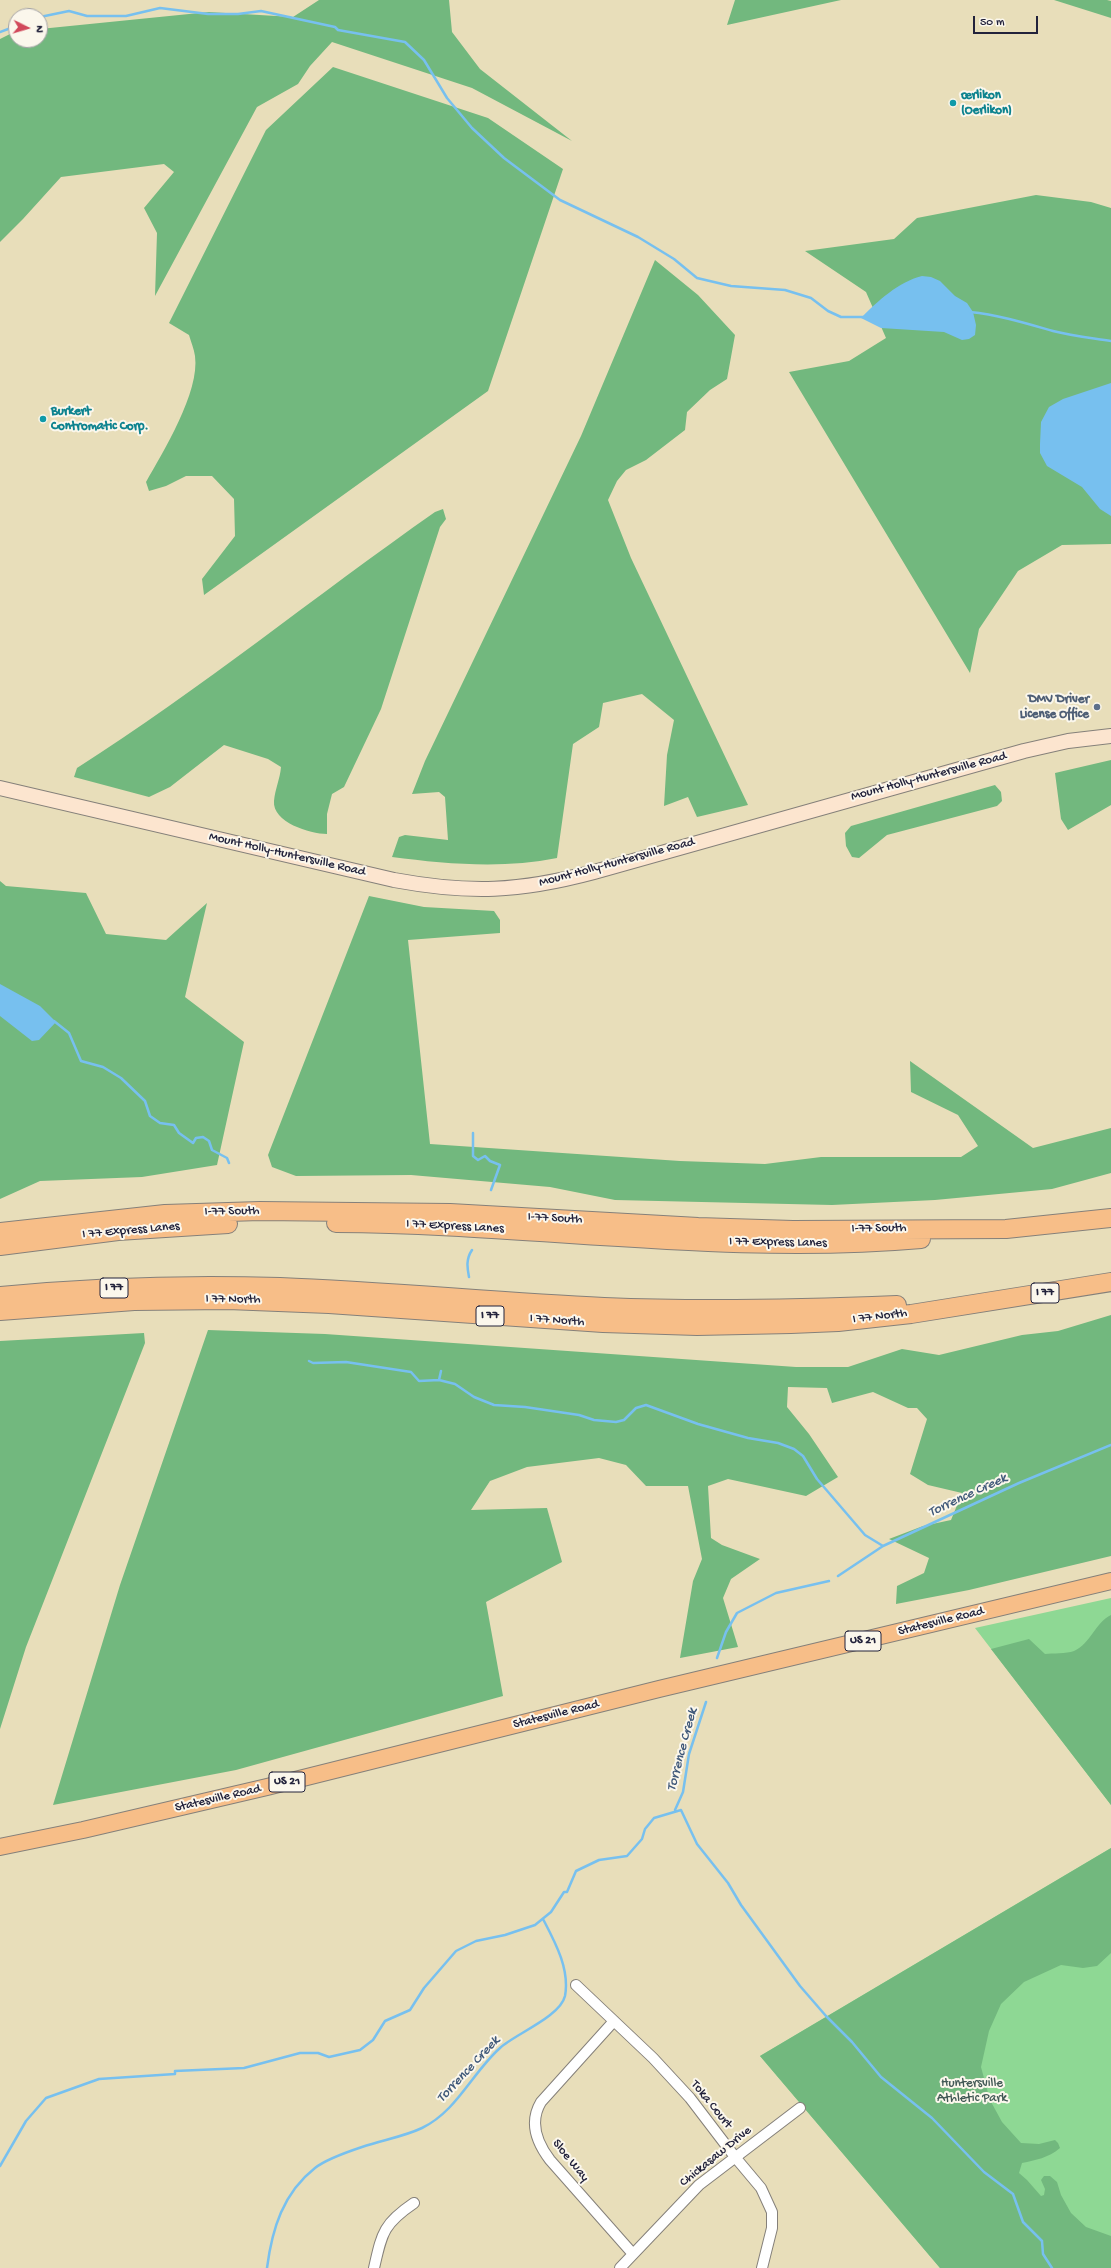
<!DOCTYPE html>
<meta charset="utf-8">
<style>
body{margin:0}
#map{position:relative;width:1111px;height:2268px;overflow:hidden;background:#e8deba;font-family:"Gochi Hand",sans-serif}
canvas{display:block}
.north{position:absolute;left:8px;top:8px;width:40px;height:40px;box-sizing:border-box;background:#fbf7ec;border:1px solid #a4a2a5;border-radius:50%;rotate:95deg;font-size:11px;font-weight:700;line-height:16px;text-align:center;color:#22223b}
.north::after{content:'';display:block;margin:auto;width:14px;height:18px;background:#d1495b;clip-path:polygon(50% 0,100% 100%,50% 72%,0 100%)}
.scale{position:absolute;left:973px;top:16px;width:65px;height:18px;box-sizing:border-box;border:2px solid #22223b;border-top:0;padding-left:5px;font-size:12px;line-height:14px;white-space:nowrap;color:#22223b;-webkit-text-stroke:3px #fbf7ec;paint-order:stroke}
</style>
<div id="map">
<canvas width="1111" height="2268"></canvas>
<div class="north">N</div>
<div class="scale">50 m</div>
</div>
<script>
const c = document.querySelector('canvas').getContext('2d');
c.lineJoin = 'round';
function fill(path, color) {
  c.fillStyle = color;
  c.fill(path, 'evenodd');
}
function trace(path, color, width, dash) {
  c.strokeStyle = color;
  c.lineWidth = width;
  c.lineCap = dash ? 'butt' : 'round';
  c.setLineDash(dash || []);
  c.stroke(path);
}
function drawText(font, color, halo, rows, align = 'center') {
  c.font = font + ' "Gochi Hand",sans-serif';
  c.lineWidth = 4;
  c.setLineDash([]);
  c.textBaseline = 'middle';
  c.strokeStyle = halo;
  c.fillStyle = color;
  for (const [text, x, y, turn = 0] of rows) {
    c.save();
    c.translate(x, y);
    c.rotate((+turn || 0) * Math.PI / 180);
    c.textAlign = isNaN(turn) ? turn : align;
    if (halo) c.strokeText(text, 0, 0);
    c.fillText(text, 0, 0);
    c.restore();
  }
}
fill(new Path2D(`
 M 1111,1598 L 1111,1805 L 975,1628 Z
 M 1111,1848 L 1111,2268 L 940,2268 L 760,2056 Z`), '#8ed894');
fill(new Path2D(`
 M 319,0 L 449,0 L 452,32 L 480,69 L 572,141 L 472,88 L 332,42 L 310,66 L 298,84 L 257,107 L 155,296 L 157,233 L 144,208 L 174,172 L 164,164 L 61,177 L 23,219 L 0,242 L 0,39 L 16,31 L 16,40 L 40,40 L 40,29 L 209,12 L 293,17 Z
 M 735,0 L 841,0 L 727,25 Z
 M 1054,0 L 1107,0 L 1111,1 L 1111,18 Z
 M 333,67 L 488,118 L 563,169 L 488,391 L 204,595 L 202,579 L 235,536 L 234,499 L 212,476 L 186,476 L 166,486 L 149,491 L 146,482 C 163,452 200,392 195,356 C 194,349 191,342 189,335 L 169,323 L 266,130 Z
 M 1036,195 L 1091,202 L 1111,208 L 1111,544 L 1062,545 L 1018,571 L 979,629 L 970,673 L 789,372 L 849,361 L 886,338 L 866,292 L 805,251 L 894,239 L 917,218 Z
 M 655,260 L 698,295 L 735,335 L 727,379 L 710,390 L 687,412 L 685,430 L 646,460 L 626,470 L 617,481 L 608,500 L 631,558 L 748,805 L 697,817 L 688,797 L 664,806 L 667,755 L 674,720 L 642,694 L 603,703 L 599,727 L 573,744 L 557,858 C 503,869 446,864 392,857 L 399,837 L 405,835 L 448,840 L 445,797 L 439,792 L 412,794 L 425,761 L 581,436 Z
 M 443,509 L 446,519 L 440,527 L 381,709 L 344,787 L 332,794 L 327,814 L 327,834 C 310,834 272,822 274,801 C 275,789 280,779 281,767 L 268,759 L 224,745 L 170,787 L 149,797 L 74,777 L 77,768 C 201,689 315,596 435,512 Z
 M 1111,760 L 1111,805 L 1068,830 L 1061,819 L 1055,773 Z
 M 995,785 L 1001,792 L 1002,801 L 997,806 L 887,835 L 859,858 L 852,857 L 846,846 L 845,833 L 851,826 Z
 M 0,881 L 6,886 L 86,893 L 106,934 L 166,940 L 207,903 L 185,997 L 244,1042 L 217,1165 L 142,1177 L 40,1181 L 0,1199 Z
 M 369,896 L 424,907 L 494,911 L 500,920 L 500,933 L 408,940 L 430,1144 L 680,1161 L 765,1164 L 821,1157 L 961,1157 L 978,1146 L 958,1115 L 911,1092 L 910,1061 L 1033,1148 L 1111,1128 L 1111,1173 L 1052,1189 L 935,1200 L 832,1205 L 615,1200 L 550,1187 L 411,1175 L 296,1176 L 272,1167 L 268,1155 Z
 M 1111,1315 L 1111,1556 L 969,1590 L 896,1604 L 897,1586 L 924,1573 L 929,1558 L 889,1539 L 923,1526 L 951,1520 L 962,1493 L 928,1485 L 910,1474 L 927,1419 L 917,1408 L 908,1408 L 873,1392 L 832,1403 L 827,1388 L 788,1387 L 787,1407 L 809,1434 L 838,1477 L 806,1496 L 728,1479 L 708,1486 L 711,1538 L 722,1545 L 760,1559 L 731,1579 L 723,1598 L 738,1647 L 680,1658 L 693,1581 L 702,1559 L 688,1486 L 646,1486 L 626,1465 L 599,1458 L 527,1467 L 490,1481 L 471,1510 L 547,1508 L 562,1562 L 486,1602 L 503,1696 L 236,1770 L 53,1805 L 120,1585 L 208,1330 L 325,1334 L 796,1367 L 848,1367 L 902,1349 L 939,1355 L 1022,1335 L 1058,1331 Z
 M 144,1333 L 145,1343 L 26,1647 L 0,1729 L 0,1341 Z
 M 1111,1615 L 1111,1805 L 991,1649 L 1029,1639 L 1045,1654 C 1053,1653 1066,1654 1074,1651 C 1090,1644 1096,1622 1111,1615 Z
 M 1111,1848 L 1111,1953 L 1097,1966 L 1083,1968 L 1061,1965 L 1024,1982 L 1001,2004 L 989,2031 L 981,2067 L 990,2100 L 1002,2122 L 1021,2143 L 1039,2144 L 1055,2140 L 1058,2143 L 1060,2148 C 1048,2158 1036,2160 1022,2163 L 1019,2173 L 1027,2180 L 1041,2196 L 1044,2195 L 1045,2189 L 1041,2180 L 1044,2176 L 1050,2176 L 1057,2182 L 1061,2195 L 1071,2213 L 1086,2227 L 1111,2236 L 1111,2268 L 940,2268 L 760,2056 Z`), '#72b87e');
fill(new Path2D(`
 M 922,276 L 931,277 L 940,281 L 955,296 L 967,303 L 973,312 L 976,325 L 975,335 L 969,339 L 962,340 L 944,332 L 881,328 L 861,318 C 878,301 898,282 922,276 Z
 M 1111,383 L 1111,516 L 1100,509 L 1082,487 L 1047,466 L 1040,453 L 1040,444 L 1041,422 L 1049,407 L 1063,399 Z
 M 0,984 L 40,1006 L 56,1022 L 39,1040 L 32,1041 L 0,1016 Z`), '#77c0ef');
trace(new Path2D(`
 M 40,17 L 69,11 L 87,16 L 126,16 L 160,8 L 208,14 L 238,14 L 261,11 L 335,27 L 338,30 L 405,42 L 424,60 L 447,98 L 472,128 L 504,158 L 560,200 L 638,237 L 674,259 L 697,278 L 731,286 L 785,290 L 811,298 L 828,311 L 841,317 L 865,317
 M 0,32 L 16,26
 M 970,312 C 999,315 1025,323 1053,331 C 1072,336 1092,338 1111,341
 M 54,1021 L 69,1033 L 81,1061 L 103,1067 L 121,1078 L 145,1101 L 150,1116 L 160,1123 L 174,1125 L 179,1133 L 193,1143 L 196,1138 L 203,1137 L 209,1141 L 212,1150 L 227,1158 L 229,1163
 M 473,1133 L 473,1156 L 478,1160 L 485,1156 L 490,1161 L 500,1165 L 491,1190
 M 469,1277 C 467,1267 466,1259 472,1250
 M 309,1361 L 313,1363 L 346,1362 L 411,1372 L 419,1381 L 439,1380 L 455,1384 L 474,1397 L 494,1405 L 525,1407 L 579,1415 L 594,1420 L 616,1422 L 624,1420 L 636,1408 L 646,1405 L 698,1424 L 748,1438 L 778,1443 L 794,1449 L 803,1456 L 817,1479 L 865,1535 L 883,1546
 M 439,1380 L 441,1371
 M 838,1576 L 883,1546 L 1019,1483 L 1111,1445
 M 717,1658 L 726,1632 L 737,1613 L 776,1593 L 829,1581
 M 675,1810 L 683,1792 L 689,1754 L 706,1702
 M 0,2166 L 26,2121 L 46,2098 L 99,2079 L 175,2074 L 175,2071 L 244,2068 L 300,2053 L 318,2053 L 329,2057 L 360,2050 L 373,2040 L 385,2021 L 410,2010 L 424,1988 L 456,1951 L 476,1941 L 505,1935 L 535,1925 L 551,1912 L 564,1892 L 567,1892 L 576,1871 L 599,1860 L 627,1856 L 642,1839 L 645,1829 L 654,1818 L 681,1810 L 697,1844 L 728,1883 L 741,1905 L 800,1986 L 826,2016 L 852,2042 L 881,2077 L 932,2118 L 984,2172 L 1013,2194 L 1023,2222 L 1042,2241 L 1043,2254 L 1052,2268
 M 267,2268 C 272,2229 283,2193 315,2168 C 325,2160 350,2151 362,2147 C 382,2140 403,2137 422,2128 C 457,2111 472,2073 500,2048 C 515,2034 560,2017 565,1996 C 570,1969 555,1942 543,1919`), '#77c0ef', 2.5);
const street = new Path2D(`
 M 576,1985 L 653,2058 L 690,2098 L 735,2157 L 761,2188 L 772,2212 L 772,2228 L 762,2268
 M 614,2021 L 541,2102 C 529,2122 537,2143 550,2160 L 633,2254
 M 374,2268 C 382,2233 383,2224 414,2203
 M 620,2268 L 699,2185 L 800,2108`);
const secondary = new Path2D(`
 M 0,788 L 394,880 C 470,894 519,892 594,872 L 1024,751 L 1068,741 L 1111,736`);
const primary = new Path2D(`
 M 0,1847 L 83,1830 L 267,1787 L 659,1689 L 1111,1581`);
const highway = new Path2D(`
 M 336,1223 C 531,1224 726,1256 921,1239
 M 0,1232 L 165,1214 L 260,1211 L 450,1213 L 698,1227 L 793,1230 L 1006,1229 L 1111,1218
 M 0,1246 L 118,1231 L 228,1224
 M 0,1296 C 93,1287 186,1284 280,1287 C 388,1291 496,1302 604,1307 C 702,1311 800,1309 897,1305
 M 0,1311 L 134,1301 L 228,1300 L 329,1304 L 603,1323 L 697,1326 L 791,1324 L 838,1322 L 911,1314 L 1111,1282`);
trace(street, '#85807a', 12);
trace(secondary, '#85807a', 16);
trace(primary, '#85807a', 18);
trace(highway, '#85807a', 20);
trace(street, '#fff', 10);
trace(secondary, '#fce5cf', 14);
trace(primary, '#f7be88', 16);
trace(highway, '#f7be88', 18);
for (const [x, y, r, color] of [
 [953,103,4,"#0f9aa8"],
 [43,419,4,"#0f9aa8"],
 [1097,707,4,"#5c6f8a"]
]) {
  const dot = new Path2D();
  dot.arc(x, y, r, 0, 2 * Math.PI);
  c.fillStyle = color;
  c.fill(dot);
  trace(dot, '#fbf7ec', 1.5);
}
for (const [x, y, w] of [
 [114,1288,28],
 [1045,1293,28],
 [490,1316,28],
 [863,1641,36],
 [287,1782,36]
]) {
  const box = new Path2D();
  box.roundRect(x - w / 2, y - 10, w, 20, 3);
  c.fillStyle = '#fbf7ec';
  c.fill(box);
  trace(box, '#22223b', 1);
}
drawText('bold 12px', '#22223b', null, [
 ["I 77",114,1288],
 ["I 77",1045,1293],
 ["I 77",490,1316],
 ["US 21",863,1641],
 ["US 21",287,1782]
]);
drawText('bold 13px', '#0d838f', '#fbf7ec', [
 ["œrlikon",961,96],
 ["(Oerlikon)",961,111],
 ["Burkert",51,412],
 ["Contromatic Corp.",51,427]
], 'left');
drawText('bold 13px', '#4e5e75', '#fbf7ec', [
 ["DMV Driver",1089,700],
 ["License Office",1089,715]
], 'right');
drawText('13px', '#22223b', '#fbf7ec', [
 ["Mount Holly-Huntersville Road",929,777,-15],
 ["Mount Holly-Huntersville Road",287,855,13],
 ["Mount Holly-Huntersville Road",617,863,-15],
 ["I-77 South",232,1212,-1],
 ["I-77 South",555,1219,3],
 ["I 77 Express Lanes",455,1227,3],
 ["I-77 South",879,1229,-1],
 ["I 77 Express Lanes",131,1231,-5],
 ["I 77 Express Lanes",778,1243,1],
 ["I 77 North",233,1300,1],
 ["I 77 North",880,1317,-7],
 ["I 77 North",557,1321,4],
 ["Statesville Road",941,1622,-14],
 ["Statesville Road",556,1715,-14],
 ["Statesville Road",218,1799,-13],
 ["Toka Court",711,2105,51],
 ["Chickasaw Drive",716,2157,-39],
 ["Sloe Way",570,2161,51]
]);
drawText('13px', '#425956', '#fbf7ec', [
 ["Huntersville",972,2084],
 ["Athletic Park",972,2099]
]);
drawText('italic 14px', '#40597a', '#fbf7ec', [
 ["Torrence Creek",968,1496,-25],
 ["Torrence Creek",683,1750,-75],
 ["Torrence Creek",469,2070,-47]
]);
</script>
